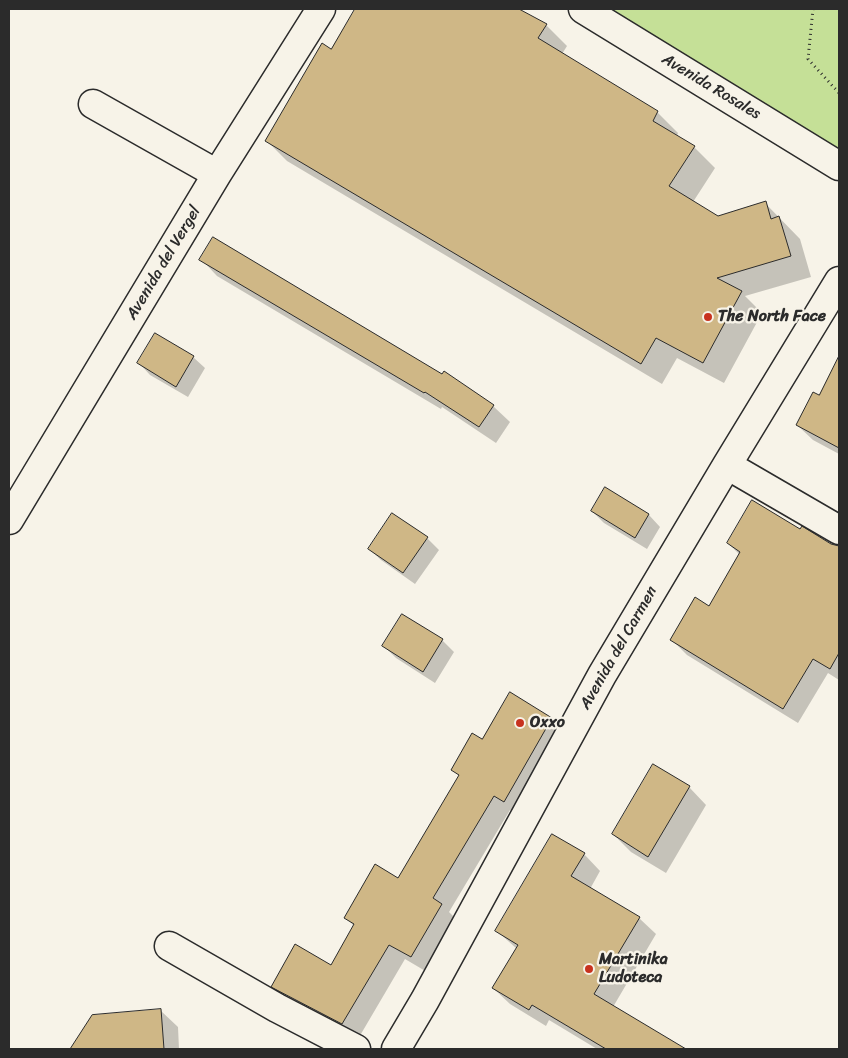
<!DOCTYPE html>
<style>
body{margin:0}
#map{position:relative;width:848px;height:1058px;overflow:hidden;background:#f7f3e8;font-family:Sriracha,sans-serif}
canvas{display:block}
.frame{position:absolute;inset:0;border:10px solid #2b2b2b;pointer-events:none}
</style>
<div id="map">
<canvas width="848" height="1058"></canvas>
<div class="frame"></div>
</div>
<script>
const c = document.querySelector('canvas').getContext('2d');
c.lineJoin = 'round';
function fill(path, color) {
  c.fillStyle = color;
  c.fill(path, 'evenodd');
}
function trace(path, color, width, dash) {
  c.strokeStyle = color;
  c.lineWidth = width;
  c.lineCap = dash ? 'butt' : 'round';
  c.setLineDash(dash || []);
  c.stroke(path);
}
function drawText(font, color, halo, rows, align = 'center') {
  c.font = font + ' Sriracha,sans-serif';
  c.lineWidth = 4.5;
  c.setLineDash([]);
  c.textBaseline = 'middle';
  c.strokeStyle = halo;
  c.fillStyle = color;
  for (const [text, x, y, turn = 0] of rows) {
    c.save();
    c.translate(x, y);
    c.rotate((+turn || 0) * Math.PI / 180);
    c.textAlign = isNaN(turn) ? turn : align;
    if (halo) c.strokeText(text, 0, 0);
    c.fillText(text, 0, 0);
    c.restore();
  }
}
fill(new Path2D(`
 M 588,9 L 839,9 L 839,159 Z`), '#c5e097');
fill(new Path2D(`
 M 356,9 L 516,9 L 546,25 L 567,46 L 562,54 L 657,112 L 678,133 L 677,136 L 694,147 L 715,168 L 693,202 L 717,217 L 765,203 L 800,239 L 811,277 L 745,296 L 762,313 L 724,383 L 677,358 L 662,384 L 287,161 L 266,140 L 331,50 Z
 M 201,259 L 493,406 L 510,422 L 496,443 L 442,407 L 441,409 L 217,276 Z
 M 193,357 L 205,368 L 188,397 L 150,375 L 139,363 Z
 M 839,359 L 839,454 L 813,440 L 797,425 L 820,397 Z
 M 606,488 L 649,515 L 660,527 L 647,549 L 604,523 L 592,511 Z
 M 801,531 L 831,545 L 839,547 L 839,586 L 826,610 L 828,611 L 839,591 L 839,680 L 828,673 L 798,723 L 687,655 L 671,639 L 709,607 L 740,555 L 728,543 Z
 M 427,538 L 439,550 L 415,584 L 381,560 L 369,549 Z
 M 442,640 L 454,652 L 435,683 L 396,658 L 384,646 Z
 M 551,719 L 567,734 L 520,817 L 510,810 L 449,912 L 457,920 L 427,972 L 405,959 L 358,1039 L 288,1002 L 273,986 L 331,967 L 354,926 L 346,918 L 399,880 L 460,777 L 452,769 L 483,741 Z
 M 689,787 L 706,805 L 666,873 L 631,852 L 613,834 Z
 M 584,854 L 600,871 L 590,889 L 639,918 L 656,934 L 613,1007 L 684,1049 L 597,1049 L 549,1020 L 546,1026 L 510,1004 L 493,988 L 517,949 L 497,931 Z
 M 160,1010 L 178,1027 L 179,1049 L 72,1049 L 93,1016 Z`), '#0003');
const building = new Path2D(`
 M 355,9 L 519,9 L 547,24 L 538,38 L 658,111 L 653,121 L 695,146 L 669,186 L 718,216 L 766,201 L 771,219 L 779,216 L 791,256 L 717,278 L 742,291 L 703,363 L 656,338 L 641,364 L 265,141 L 322,43 L 331,49 Z
 M 213,237 L 442,374 L 444,371 L 494,405 L 479,427 L 425,392 L 424,393 L 199,260 Z
 M 155,333 L 194,356 L 176,387 L 137,363 Z
 M 839,356 L 839,448 L 796,425 L 813,392 L 819,395 Z
 M 605,487 L 649,514 L 635,538 L 591,511 Z
 M 752,500 L 800,529 L 802,526 L 831,544 L 839,546 L 839,653 L 830,669 L 813,659 L 783,709 L 670,640 L 695,597 L 709,606 L 740,552 L 727,543 Z
 M 392,513 L 428,537 L 403,573 L 368,549 Z
 M 402,614 L 443,639 L 423,672 L 382,646 Z
 M 510,692 L 552,718 L 504,802 L 494,796 L 433,898 L 442,904 L 411,957 L 389,945 L 342,1024 L 271,987 L 295,944 L 331,965 L 354,924 L 344,918 L 375,864 L 398,878 L 459,775 L 451,770 L 472,733 L 482,739 Z
 M 653,764 L 690,786 L 648,857 L 612,834 Z
 M 552,834 L 585,853 L 571,876 L 640,917 L 594,994 L 686,1049 L 606,1049 L 532,1005 L 529,1010 L 492,988 L 518,945 L 495,931 Z
 M 161,1009 L 164,1049 L 70,1049 L 92,1015 Z`);
fill(building, '#cfb786');
trace(building, '#2b2b2b', 1);
const minor = new Path2D(`
 M 583,9 L 839,166
 M 93,104 L 217,174
 M 727,465 L 839,530
 M 9,520 L 217,174 L 321,9
 M 169,946 L 277,1008 L 356,1049
 M 396,1049 L 425,1000 L 602,675 L 727,465 L 839,281`);
trace(minor, '#2b2b2b', 31);
trace(new Path2D(`
 M 813,9 L 808,59 L 839,93`), '#2b2b2b', 3, [1, 4]);
trace(minor, '#f7f3e8', 28);
for (const [x, y, r, color] of [
 [708,317,5,"#c8321e"],
 [520,723,5,"#c8321e"],
 [589,969,5,"#c8321e"]
]) {
  const dot = new Path2D();
  dot.arc(x, y, r, 0, 2 * Math.PI);
  c.fillStyle = color;
  c.fill(dot);
  trace(dot, '#f7f3e8', 2);
}
drawText('16px', '#2b2b2b', '#f7f3e8', [
 ["Avenida Rosales",711,87,31],
 ["Avenida del Vergel",164,263,-59],
 ["Avenida del Carmen",619,648,-60]
]);
drawText('bold 16px', '#2b2b2b', '#f7f3e8', [
 ["The North Face",718,317],
 ["Oxxo",530,723],
 ["Martinika",599,960],
 ["Ludoteca",599,978]
], 'left');
</script>
